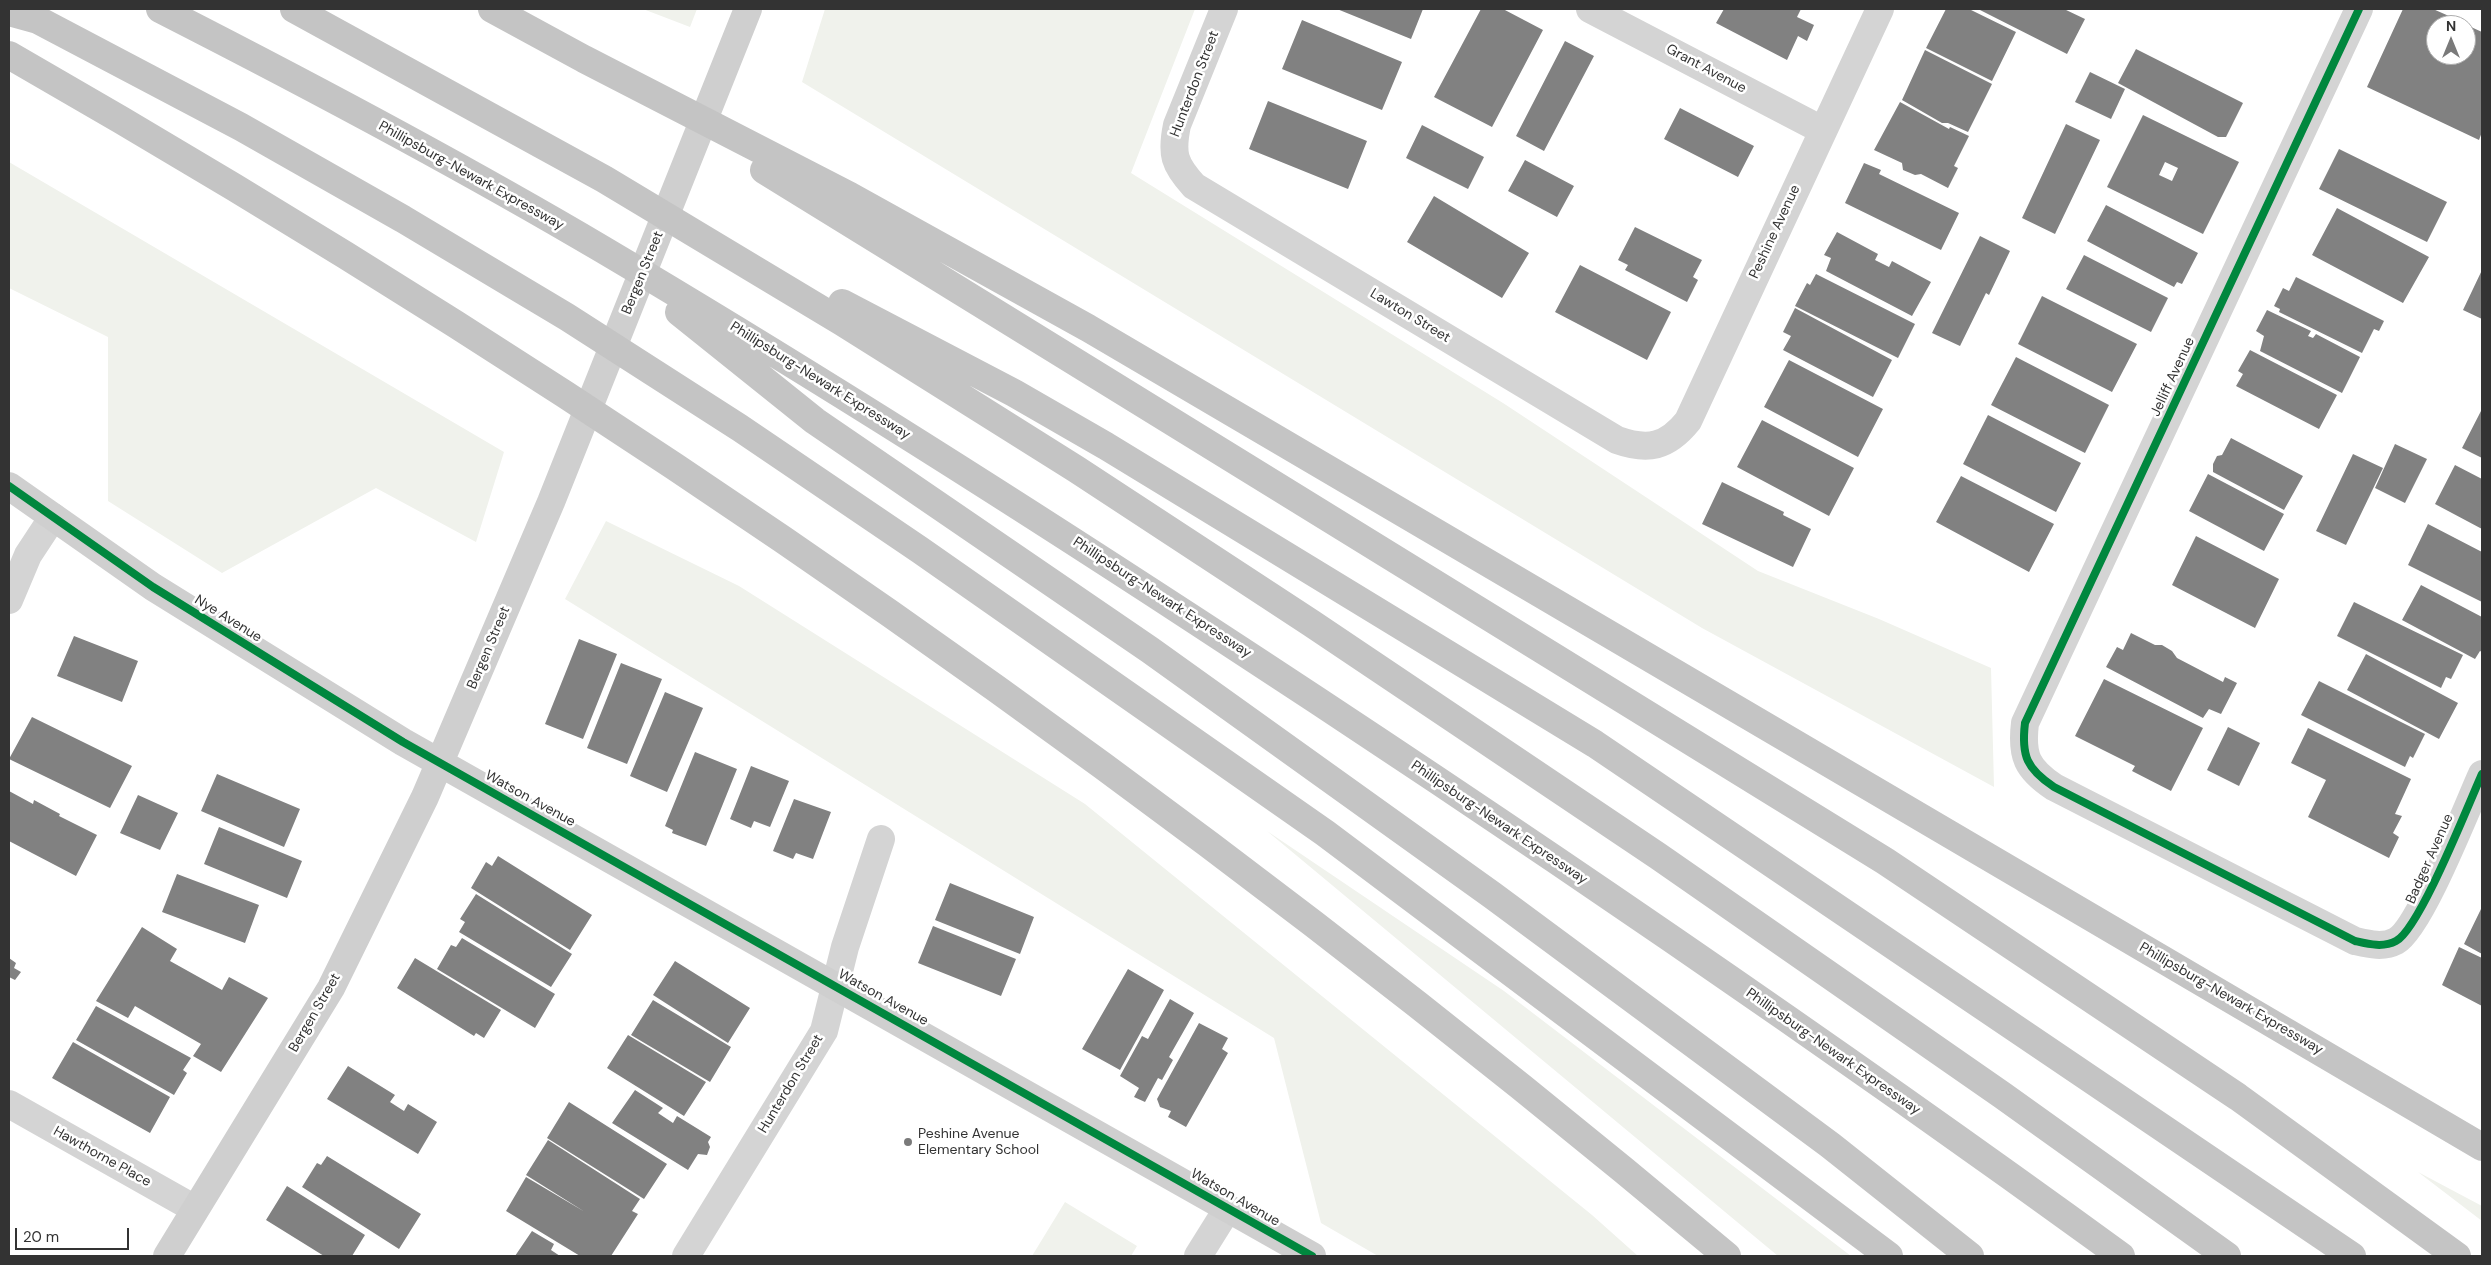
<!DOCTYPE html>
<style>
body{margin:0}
#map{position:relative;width:2491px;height:1265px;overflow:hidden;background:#fff;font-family:"DM Sans",sans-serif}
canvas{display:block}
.frame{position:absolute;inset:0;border:10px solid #333;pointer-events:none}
.north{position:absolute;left:2426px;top:15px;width:50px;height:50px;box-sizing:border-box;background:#fff;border:1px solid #adadad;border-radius:50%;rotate:0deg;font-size:14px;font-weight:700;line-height:20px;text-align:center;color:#333}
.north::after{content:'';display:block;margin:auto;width:18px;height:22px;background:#7a7a7a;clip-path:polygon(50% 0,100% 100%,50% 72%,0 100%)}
.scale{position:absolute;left:15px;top:1228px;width:114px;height:22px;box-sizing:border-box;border:2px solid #333;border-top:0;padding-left:6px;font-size:15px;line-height:18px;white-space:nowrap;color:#333;-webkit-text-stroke:4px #fff;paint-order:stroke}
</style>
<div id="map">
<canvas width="2491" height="1265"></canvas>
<div class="frame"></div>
<div class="north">N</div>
<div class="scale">20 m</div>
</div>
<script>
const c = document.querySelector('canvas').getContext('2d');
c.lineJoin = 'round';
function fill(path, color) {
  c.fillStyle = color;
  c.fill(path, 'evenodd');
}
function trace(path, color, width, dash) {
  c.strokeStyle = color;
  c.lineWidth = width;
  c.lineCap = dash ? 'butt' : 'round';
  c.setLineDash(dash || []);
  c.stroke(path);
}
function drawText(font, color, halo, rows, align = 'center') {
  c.font = font + ' "DM Sans",sans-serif';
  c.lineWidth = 5;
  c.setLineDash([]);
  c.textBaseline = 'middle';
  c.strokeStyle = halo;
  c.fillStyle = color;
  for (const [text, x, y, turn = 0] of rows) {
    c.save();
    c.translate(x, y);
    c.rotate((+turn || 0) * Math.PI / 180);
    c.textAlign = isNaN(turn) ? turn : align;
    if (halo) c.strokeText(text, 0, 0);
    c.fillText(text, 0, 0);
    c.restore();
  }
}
fill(new Path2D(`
 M 643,9 L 697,9 L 690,27 Z
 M 825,9 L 1195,9 L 1131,173 L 1503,403 L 1758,571 L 1879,619 L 1991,668 L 1994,787 L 1702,628 L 802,82 Z
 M 9,162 L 504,452 L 476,542 L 376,488 L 222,573 L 108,501 L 108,337 L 9,288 Z
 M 606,521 L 739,586 L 1085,804 L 1592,1215 L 1638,1256 L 1378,1256 L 1321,1223 L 1274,1038 L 565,599 Z
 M 1267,831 L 1504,991 L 1851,1256 L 1778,1256 Z
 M 2418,1172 L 2482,1206 L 2482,1221 Z
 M 1065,1202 L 1137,1246 L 1131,1256 L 1032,1256 Z`), '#f0f2ec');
fill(new Path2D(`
 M 1337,9 L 1423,9 L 1411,39 Z
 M 1481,9 L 1503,9 L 1543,30 L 1492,127 L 1434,97 Z
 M 1724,9 L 1801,9 L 1797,17 L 1814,25 L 1807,41 L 1798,36 L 1787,60 L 1716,23 Z
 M 1946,9 L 1969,9 L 2016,32 L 1992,81 L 1926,48 Z
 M 1978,9 L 2064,9 L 2085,19 L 2067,54 Z
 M 2403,9 L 2433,9 L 2458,20 L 2456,25 L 2436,25 L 2436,55 L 2466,55 L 2466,29 L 2470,31 L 2471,27 L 2482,32 L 2482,132 L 2479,140 L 2367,87 Z
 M 1302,20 L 1402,62 L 1382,110 L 1282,69 Z
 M 1565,41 L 1594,56 L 1544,151 L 1516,136 Z
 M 2136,49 L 2243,103 L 2226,137 L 2218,137 L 2118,83 Z
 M 1925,50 L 1992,84 L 1968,132 L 1948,123 L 1942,123 L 1902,100 Z
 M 2090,72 L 2125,89 L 2111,119 L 2075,102 Z
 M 1268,101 L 1367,141 L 1348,189 L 1249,149 Z
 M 1900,102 L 1949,129 L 1950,127 L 1969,136 L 1954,166 L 1958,168 L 1948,188 L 1921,174 L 1915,175 L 1903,170 L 1902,163 L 1874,150 Z
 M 1680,108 L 1754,146 L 1738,177 L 1664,139 Z
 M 2143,115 L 2239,162 L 2203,234 L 2107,187 ZM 2165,162 L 2178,168 L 2172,181 L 2159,175 Z
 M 2066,124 L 2100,140 L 2055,234 L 2022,218 Z
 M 1422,125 L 1484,157 L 1468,189 L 1406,158 Z
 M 2339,149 L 2447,202 L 2427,242 L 2319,189 Z
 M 1525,160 L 1574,186 L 1557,217 L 1508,191 Z
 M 1864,163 L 1881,170 L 1879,174 L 1959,213 L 1941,250 L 1845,203 Z
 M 1434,196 L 1529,253 L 1502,298 L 1407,242 Z
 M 2106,205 L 2198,253 L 2182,284 L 2177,282 L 2174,287 L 2087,241 Z
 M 2337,208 L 2429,257 L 2403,303 L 2312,255 Z
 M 1635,227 L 1702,260 L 1693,277 L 1698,280 L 1687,302 L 1625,270 L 1628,265 L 1618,260 Z
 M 1837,232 L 1878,254 L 1875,260 L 1889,267 L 1892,261 L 1931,282 L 1912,316 L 1826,271 L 1831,258 L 1824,255 Z
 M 1980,236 L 2010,251 L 1989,295 L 1986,293 L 1960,346 L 1932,333 Z
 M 2084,255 L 2168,298 L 2151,332 L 2066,289 Z
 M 1580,265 L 1671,312 L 1647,360 L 1555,312 Z
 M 2482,270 L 2482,319 L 2463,310 Z
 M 1816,274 L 1915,324 L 1898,358 L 1795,306 L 1807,283 L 1810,285 Z
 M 2296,277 L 2384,321 L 2379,331 L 2374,329 L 2362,353 L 2279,312 L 2280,309 L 2274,306 L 2283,288 L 2289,291 Z
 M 2042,296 L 2137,344 L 2112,392 L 2018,344 Z
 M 1795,308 L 1892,360 L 1873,397 L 1783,350 L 1791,336 L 1783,332 Z
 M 2267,310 L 2311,331 L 2308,336 L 2313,338 L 2316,334 L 2360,357 L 2342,393 L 2260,351 L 2264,336 L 2256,331 Z
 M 2250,350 L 2337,395 L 2319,429 L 2236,386 L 2243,374 L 2238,371 Z
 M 2016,357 L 2109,405 L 2085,453 L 1991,405 Z
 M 1789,360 L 1883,409 L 1858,457 L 1764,407 Z
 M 2482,409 L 2482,458 L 2462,448 Z
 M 1988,415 L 2081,463 L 2056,512 L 1963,464 Z
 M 1762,420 L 1854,468 L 1829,516 L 1737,467 Z
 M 2231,438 L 2303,476 L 2284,510 L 2213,472 L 2213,464 L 2217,456 L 2222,455 Z
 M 2395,444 L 2427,459 L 2405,503 L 2375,488 Z
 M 2353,454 L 2383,468 L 2346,545 L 2316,531 Z
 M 2455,465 L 2482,479 L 2482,529 L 2435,504 Z
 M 2208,474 L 2284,514 L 2264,551 L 2189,511 Z
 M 1961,476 L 2054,524 L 2029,572 L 1936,522 Z
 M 1722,482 L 1784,512 L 1783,515 L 1811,529 L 1793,567 L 1702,524 Z
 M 2428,524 L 2482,552 L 2482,602 L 2408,565 Z
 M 2196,536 L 2279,579 L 2255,628 L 2172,585 Z
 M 2421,585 L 2482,617 L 2482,652 L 2480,651 L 2475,659 L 2402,620 Z
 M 2354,602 L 2463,655 L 2451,679 L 2446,677 L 2441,688 L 2337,636 Z
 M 2131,633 L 2155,645 L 2162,645 L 2172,651 L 2177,658 L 2223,682 L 2225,677 L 2237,683 L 2221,714 L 2209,709 L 2203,718 L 2106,667 L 2117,647 L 2123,650 Z
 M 74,636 L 138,661 L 122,702 L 57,676 Z
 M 579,639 L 617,654 L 583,739 L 545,724 Z
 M 2366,654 L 2458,703 L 2439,739 L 2347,690 Z
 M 621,663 L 662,679 L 627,764 L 587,748 Z
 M 2104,679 L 2203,728 L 2171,791 L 2132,771 L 2135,766 L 2075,736 Z
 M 2319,681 L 2425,734 L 2413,758 L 2410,756 L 2405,767 L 2301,715 Z
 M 665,692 L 703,708 L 667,792 L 630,776 Z
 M 32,717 L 132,766 L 110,808 L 9,759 Z
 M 2228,727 L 2260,743 L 2239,786 L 2207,770 Z
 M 2308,728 L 2411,779 L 2395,814 L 2402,816 L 2393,833 L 2399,837 L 2389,858 L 2308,817 L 2326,780 L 2291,763 Z
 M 695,752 L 737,769 L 706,846 L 672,833 L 673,830 L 665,826 Z
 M 751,766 L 789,781 L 770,827 L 754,821 L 751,828 L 730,819 Z
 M 217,774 L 300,809 L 284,847 L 201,811 Z
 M 9,791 L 33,804 L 34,800 L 60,814 L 59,816 L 97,835 L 76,876 L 9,841 Z
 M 138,795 L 178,813 L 160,850 L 120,833 Z
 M 794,799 L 831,812 L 813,859 L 796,853 L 793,859 L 773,851 Z
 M 219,827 L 302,861 L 287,898 L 204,864 Z
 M 498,856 L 592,915 L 570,950 L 471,888 L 486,862 L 492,866 Z
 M 177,874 L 259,905 L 245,943 L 162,912 Z
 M 950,883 L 1034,917 L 1020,954 L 935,920 Z
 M 476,894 L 572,954 L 551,987 L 459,932 L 465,922 L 460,919 Z
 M 2481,909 L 2482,910 L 2482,954 L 2464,944 Z
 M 933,926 L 1016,959 L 1001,996 L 918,963 Z
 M 142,927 L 177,949 L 170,961 L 222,990 L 229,977 L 268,998 L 221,1072 L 193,1056 L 201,1044 L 135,1006 L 128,1018 L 96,1001 Z
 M 462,938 L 555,994 L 535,1028 L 437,969 L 451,945 L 456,947 Z
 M 2459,947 L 2482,958 L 2482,1006 L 2442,985 Z
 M 9,958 L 16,963 L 14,968 L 21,972 L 15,980 L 9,977 Z
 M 415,958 L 501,1010 L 484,1038 L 476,1033 L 474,1036 L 397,988 Z
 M 675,961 L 750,1008 L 728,1043 L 653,995 Z
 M 1128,969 L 1164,990 L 1120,1070 L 1082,1049 Z
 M 1170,999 L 1194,1013 L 1169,1057 L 1173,1060 L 1162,1080 L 1158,1078 L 1145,1102 L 1134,1097 L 1139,1088 L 1120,1076 L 1142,1036 L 1148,1039 Z
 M 653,1000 L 731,1047 L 710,1082 L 631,1035 Z
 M 96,1006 L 191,1058 L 183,1070 L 187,1073 L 174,1095 L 76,1040 Z
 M 1199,1023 L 1228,1038 L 1222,1049 L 1228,1053 L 1186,1127 L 1168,1117 L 1171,1111 L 1160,1107 L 1157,1099 Z
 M 628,1035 L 706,1082 L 684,1116 L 607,1068 Z
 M 73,1042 L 170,1097 L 150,1133 L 52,1078 Z
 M 348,1066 L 395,1095 L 390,1102 L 404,1111 L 408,1104 L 437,1122 L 418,1154 L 327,1099 Z
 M 635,1090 L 663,1108 L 658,1113 L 673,1123 L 677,1116 L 711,1137 L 708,1142 L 710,1147 L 707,1155 L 698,1154 L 688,1170 L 612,1123 Z
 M 569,1102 L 667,1164 L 644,1199 L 547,1138 Z
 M 548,1140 L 640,1199 L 632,1211 L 638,1214 L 611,1256 L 580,1256 L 506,1211 L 526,1177 L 585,1212 L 526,1175 Z
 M 327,1156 L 421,1214 L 399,1249 L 302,1187 L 317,1163 L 321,1165 Z
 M 287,1186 L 365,1235 L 352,1256 L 324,1256 L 266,1220 Z
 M 532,1231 L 554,1244 L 551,1250 L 560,1256 L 515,1256 Z`), '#818181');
trace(new Path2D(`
 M 1224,9 L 1177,125 C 1171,154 1174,164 1194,186 L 1617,440 C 1648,451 1667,447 1688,421 L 1880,9
 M 1590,9 L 1822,130
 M 2359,9 L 2025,723 C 2021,756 2027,769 2054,787 L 2355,941 C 2368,944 2383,948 2396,941 C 2420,928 2468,805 2482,774
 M 9,600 L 28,555 L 53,517
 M 9,1104 L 195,1209
 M 686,1256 L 824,1031 L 845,947 L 881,839
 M 1198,1256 L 1228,1208`), '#d4d4d4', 28);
trace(new Path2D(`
 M 9,486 L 153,587 L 403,742 L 1312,1256
 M 167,1256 L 331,988 L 425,797 L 551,502 L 748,9`), '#cfcfcf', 28);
trace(new Path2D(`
 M 160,9 C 309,85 458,164 602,249 C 803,368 1000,493 1196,621 C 1509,825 1818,1036 2121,1256
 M 294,9 L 604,179 L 842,322 L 1076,469 L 1311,623 L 1658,856 L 2002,1095 L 2227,1256
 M 492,9 L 584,59 L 850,196 L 1088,328 L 2482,1147
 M 9,12 L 38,20 L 241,127 L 403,219 L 567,317 L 740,428 L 920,550 L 1325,833 L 1889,1256
 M 9,55 C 619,404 1189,804 1727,1256
 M 764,170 L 1885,861 L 2238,1097 L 2457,1256
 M 842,303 L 1014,393 L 1106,446 L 1595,744 L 2352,1256
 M 679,312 L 815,421 L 1150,650 L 1492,895 L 1830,1145 L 1970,1256`), '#c4c4c4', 28);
trace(new Path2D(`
 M 2359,9 L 2025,723 C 2021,756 2027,769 2054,787 L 2355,941 C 2368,944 2383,948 2396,941 C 2420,928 2468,805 2482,774
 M 9,486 L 153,587 L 403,742 L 1312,1256`), '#00873e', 8);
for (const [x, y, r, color] of [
 [908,1142,5,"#7a7a7a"]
]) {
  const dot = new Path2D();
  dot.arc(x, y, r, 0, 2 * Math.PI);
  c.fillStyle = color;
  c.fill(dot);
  trace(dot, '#fff', 2);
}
drawText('14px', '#333', '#fff', [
 ["Grant Avenue",1706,69,28],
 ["Hunterdon Street",1195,84,-69],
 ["Phillipsburg-Newark Expressway",471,176,29],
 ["Peshine Avenue",1775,232,-65],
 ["Bergen Street",643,273,-68],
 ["Lawton Street",1410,316,31],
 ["Jelliff Avenue",2173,377,-65],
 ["Phillipsburg-Newark Expressway",820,381,32],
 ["Phillipsburg-Newark Expressway",1162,598,33],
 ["Nye Avenue",228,619,32],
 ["Bergen Street",489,648,-67],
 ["Watson Avenue",530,799,29],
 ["Phillipsburg-Newark Expressway",1499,823,34],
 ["Badger Avenue",2430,859,-66],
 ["Watson Avenue",883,998,29],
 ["Phillipsburg-Newark Expressway",2231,999,30],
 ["Bergen Street",315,1013,-60],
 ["Phillipsburg-Newark Expressway",1833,1052,35],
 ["Hunterdon Street",791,1084,-59],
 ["Hawthorne Place",102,1157,29],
 ["Watson Avenue",1235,1198,30]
]);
drawText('14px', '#333', '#fff', [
 ["Peshine Avenue",918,1134],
 ["Elementary School",918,1150]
], 'left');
</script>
